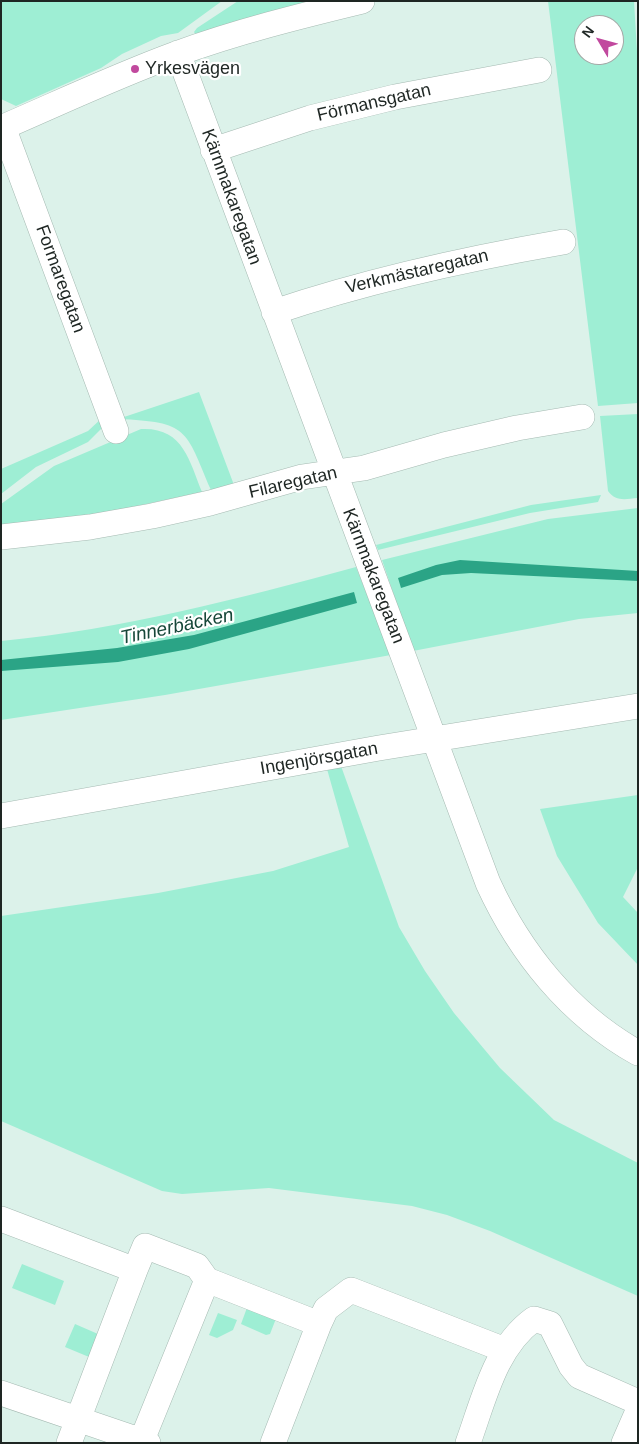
<!DOCTYPE html>
<meta charset="utf-8">
<style>
body{margin:0}
#map{position:relative;width:639px;height:1444px;overflow:hidden;background:#dcf2ea;font-family:Arial,sans-serif}
canvas{display:block}
.frame{position:absolute;inset:0;border:2px solid #1e2623;pointer-events:none}
.north{position:absolute;left:574px;top:15px;width:50px;height:50px;box-sizing:border-box;background:#fff;border:1px solid #a5a8a7;border-radius:50%;rotate:307deg;font-size:14px;font-weight:700;line-height:20px;text-align:center;color:#1e2623}
.north::after{content:'';display:block;margin:auto;width:18px;height:22px;background:#c1499e;clip-path:polygon(50% 0,100% 100%,50% 72%,0 100%)}
</style>
<div id="map">
<canvas width="639" height="1444"></canvas>
<div class="frame"></div>
<div class="north">N</div>
</div>
<script>
const c = document.querySelector('canvas').getContext('2d');
c.lineJoin = 'round';
function fill(path, color) {
  c.fillStyle = color;
  c.fill(path, 'evenodd');
}
function trace(path, color, width, dash) {
  c.strokeStyle = color;
  c.lineWidth = width;
  c.lineCap = dash ? 'butt' : 'round';
  c.setLineDash(dash || []);
  c.stroke(path);
}
function drawText(font, color, halo, rows, align = 'center') {
  c.font = font + ' Arial,sans-serif';
  c.lineWidth = 4.5;
  c.setLineDash([]);
  c.textBaseline = 'middle';
  c.strokeStyle = halo;
  c.fillStyle = color;
  for (const [text, x, y, turn = 0] of rows) {
    c.save();
    c.translate(x, y);
    c.rotate((+turn || 0) * Math.PI / 180);
    c.textAlign = isNaN(turn) ? turn : align;
    if (halo) c.strokeText(text, 0, 0);
    c.fillText(text, 0, 0);
    c.restore();
  }
}
fill(new Path2D(`
 M 1,1 L 222,1 L 178,33 L 161,36 L 122,54 L 101,68 L 16,106 L 1,99 Z
 M 238,1 L 321,1 L 198,38 L 194,32 L 197,28 Z
 M 548,1 L 634,1 L 638,68 L 638,403 L 598,406 ZM 584,25 L 614,25 L 614,55 L 584,55 Z
 M 199,392 L 234,485 L 211,490 C 185,429 189,422 118,419 Z
 M 638,414 L 638,498 C 625,499 616,502 608,491 L 600,416 Z
 M 102,418 L 105,425 L 88,442 L 36,467 L 1,494 L 1,469 L 88,431 Z
 M 141,429 C 183,427 189,460 202,492 L 109,512 L 1,525 L 1,504 L 54,466 Z
 M 601,495 L 598,502 L 530,513 L 378,550 L 376,545 L 531,505 Z
 M 638,508 L 638,613 L 579,619 L 413,651 L 382,560 L 548,519 Z
 M 356,567 L 391,655 L 165,695 L 1,720 L 1,641 C 124,629 237,599 356,567 Z
 M 341,766 L 399,927 L 425,971 L 454,1013 L 500,1068 L 554,1120 L 638,1163 L 638,1296 L 490,1231 L 447,1215 L 412,1206 L 269,1188 L 182,1194 L 162,1191 L 1,1121 L 1,916 L 158,893 L 273,871 L 349,847 L 327,769 Z
 M 638,795 L 638,867 L 623,897 L 638,913 L 638,965 L 598,923 L 557,856 L 540,809 Z
 M 22,1264 L 64,1281 L 55,1305 L 12,1288 Z
 M 248,1305 L 277,1316 L 270,1334 L 266,1335 L 241,1324 Z
 M 218,1313 L 237,1320 L 233,1330 L 217,1338 L 209,1335 Z
 M 75,1324 L 98,1334 L 89,1357 L 65,1347 Z`), '#9eeed4');
fill(new Path2D(`
 M 460,560 L 638,571 L 638,581 L 471,573 L 442,575 L 401,588 L 398,578 L 436,565 Z
 M 354,592 L 357,603 L 189,649 L 118,662 L 1,671 L 1,660 L 117,648 L 194,635 Z`), '#2ba486');
const minor = new Path2D(`
 M 178,53 L 488,883 C 520,953 570,1015 638,1053
 M 3,127 L 116,431
 M 1,128 C 59,103 116,76 176,54 C 236,32 300,16 362,1
 M 213,150 L 310,118 L 395,97 L 539,70
 M 274,312 C 369,280 465,259 563,242
 M 1,537 L 90,527 L 152,516 L 210,503 L 302,477 L 364,468 L 444,445 L 517,428 L 582,417
 M 1,816 L 379,748 L 638,706
 M 1,1219 L 135,1270 L 145,1246 L 197,1266 L 207,1280 L 319,1324 L 326,1309 L 351,1290 L 505,1350
 M 1,1393 L 148,1443
 M 142,1440 L 207,1280
 M 69,1443 L 135,1270
 M 273,1443 L 319,1324
 M 468,1443 C 484,1399 495,1347 534,1319 L 550,1324 L 571,1366 L 579,1376 L 638,1402
 M 624,1443 L 638,1411`);
trace(minor, '#a5bab2', 26);
trace(minor, '#fff', 25);
for (const [x, y, r, color] of [
 [135,69,5,"#c1499e"]
]) {
  const dot = new Path2D();
  dot.arc(x, y, r, 0, 2 * Math.PI);
  c.fillStyle = color;
  c.fill(dot);
  trace(dot, '#fff', 2);
}
drawText('18px', '#1e2623', '#fff', [
 ["Yrkesvägen",145,69]
], 'left');
drawText('18px', '#1e2623', '#fff', [
 ["Förmansgatan",374,103,-13],
 ["Kärnmakaregatan",231,197,70],
 ["Verkmästaregatan",417,272,-13],
 ["Formaregatan",60,279,70],
 ["Filaregatan",293,483,-13],
 ["Kärnmakaregatan",373,576,69],
 ["Ingenjörsgatan",319,759,-10]
]);
drawText('italic 19px', '#164739', '#fff', [
 ["Tinnerbäcken",177,627,-12]
]);
</script>
